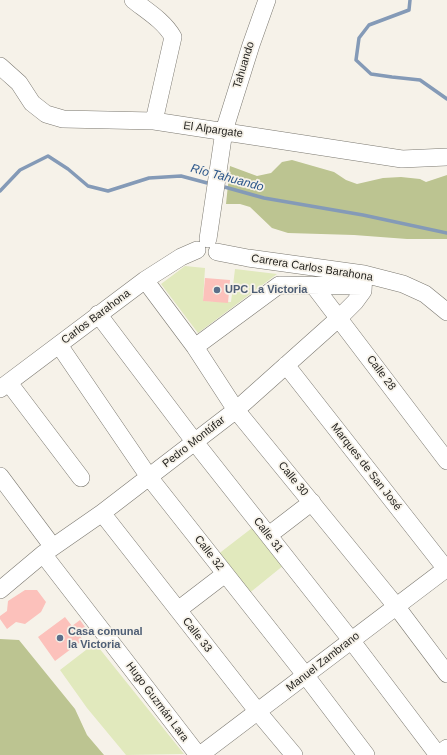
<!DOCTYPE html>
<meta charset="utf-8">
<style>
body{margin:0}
canvas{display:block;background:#f6f2e9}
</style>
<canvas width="447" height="755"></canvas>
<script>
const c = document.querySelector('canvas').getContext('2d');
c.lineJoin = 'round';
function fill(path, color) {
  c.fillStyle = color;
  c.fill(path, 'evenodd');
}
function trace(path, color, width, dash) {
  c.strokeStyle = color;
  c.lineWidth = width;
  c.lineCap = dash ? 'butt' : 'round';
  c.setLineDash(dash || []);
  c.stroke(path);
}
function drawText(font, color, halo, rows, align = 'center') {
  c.font = font + ' Helvetica,sans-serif';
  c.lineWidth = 3.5;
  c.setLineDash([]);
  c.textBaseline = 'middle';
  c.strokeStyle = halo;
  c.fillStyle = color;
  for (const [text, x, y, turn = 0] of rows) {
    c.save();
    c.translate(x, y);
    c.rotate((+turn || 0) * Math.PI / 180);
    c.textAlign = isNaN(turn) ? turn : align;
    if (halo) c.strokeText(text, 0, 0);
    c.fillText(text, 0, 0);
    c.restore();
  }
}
fill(new Path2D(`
 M 185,266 L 205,268 L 203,301 L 231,302 L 235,269 L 277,274 L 198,333 L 161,284 Z
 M 252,528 L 284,565 L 247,595 L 217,555 Z
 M 95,643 L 184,754 L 126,755 L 87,708 L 60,670 Z`), '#e1e9bd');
fill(new Path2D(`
 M 292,160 L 334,172 L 346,180 L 357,184 L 383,178 L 401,177 L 420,179 L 426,182 L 447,175 L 447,239 L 407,239 L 354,235 L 288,233 L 272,228 L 250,207 L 240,204 L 226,204 L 230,166 L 257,176 L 271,173 L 282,162 Z
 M 0,639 L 19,640 L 75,709 L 87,735 L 104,755 L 0,755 Z`), '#bcc491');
trace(new Path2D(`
 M 410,0 L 409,10 L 369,25 L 359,38 L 356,60 L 371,74 L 392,77 L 420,80 L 447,99
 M 221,186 L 264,198 L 363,215 L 447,233
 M 0,191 L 20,170 L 48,156 L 68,169 L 88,186 L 108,191 L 149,178 L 181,176 L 211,184`), '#849ab7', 3.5);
fill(new Path2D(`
 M 205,278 L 230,280 L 228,303 L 203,301 Z
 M 25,590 L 37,590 L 46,602 L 41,612 L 25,624 L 16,622 L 7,629 L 0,619 L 0,616 L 7,611 L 8,601 Z
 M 65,617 L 72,626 L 80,620 L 85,627 L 77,632 L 83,640 L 55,661 L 38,637 Z`), '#fcc1bb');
const minor = new Path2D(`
 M 133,0 C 147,11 164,21 173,37 L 154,121
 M 0,66 L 19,83 L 32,103 L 46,114 L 63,119 L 154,121 L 402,159 L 447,157
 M 208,239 L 224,131 L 251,45 L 267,0
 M 217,252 L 248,258 L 364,274 L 403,284 L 425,294 L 447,312
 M 145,280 L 195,347 L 236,410 L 396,606 L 447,674
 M 314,286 L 447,461
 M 98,314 L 194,441 L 351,640 L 438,755 L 447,748
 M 59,345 L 149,477 L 306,676 L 366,755
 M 195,347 L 279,285 L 363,286
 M 286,365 L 446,569
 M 9,383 L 81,478
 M 0,389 L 145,280 L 181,257 L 197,250
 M 0,476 L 53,547
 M 102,513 L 258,712 L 294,755
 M 269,535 L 312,502
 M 43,554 L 198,755
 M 0,590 L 43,554 L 102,513 L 236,410 L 339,318 L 355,302 L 363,291 L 364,274
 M 178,610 L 225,574
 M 200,755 L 447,568`);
trace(minor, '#7c7971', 18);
trace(minor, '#fff', 17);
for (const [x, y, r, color] of [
 [217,290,4,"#5c6f8a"],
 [60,638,4,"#5c6f8a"]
]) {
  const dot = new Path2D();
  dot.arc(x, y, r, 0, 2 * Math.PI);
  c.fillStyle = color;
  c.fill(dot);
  trace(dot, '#f6f2e9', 1.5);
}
drawText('11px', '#201f1c', '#f6f2e9', [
 ["Tahuando",244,65,-73],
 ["El Alpargate",213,130,8],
 ["Carrera Carlos Barahona",312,268,9],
 ["Carlos Barahona",96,317,-37],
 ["Calle 28",381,373,53],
 ["Pedro Montúfar",194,442,-38],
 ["Marques de San José",366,467,52],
 ["Calle 30",293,479,51],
 ["Calle 31",268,535,52],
 ["Calle 32",209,553,52],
 ["Calle 33",197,635,52],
 ["Manuel Zambrano",323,662,-38],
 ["Hugo Guzmán Lara",157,702,53]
]);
drawText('bold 11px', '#4e5e75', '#f6f2e9', [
 ["UPC La Victoria",225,290],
 ["Casa comunal",68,632],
 ["la Victoria",68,645]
], 'left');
drawText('italic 12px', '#2b568a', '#f6f2e9', [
 ["Río Tahuando",227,178,15]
]);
</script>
